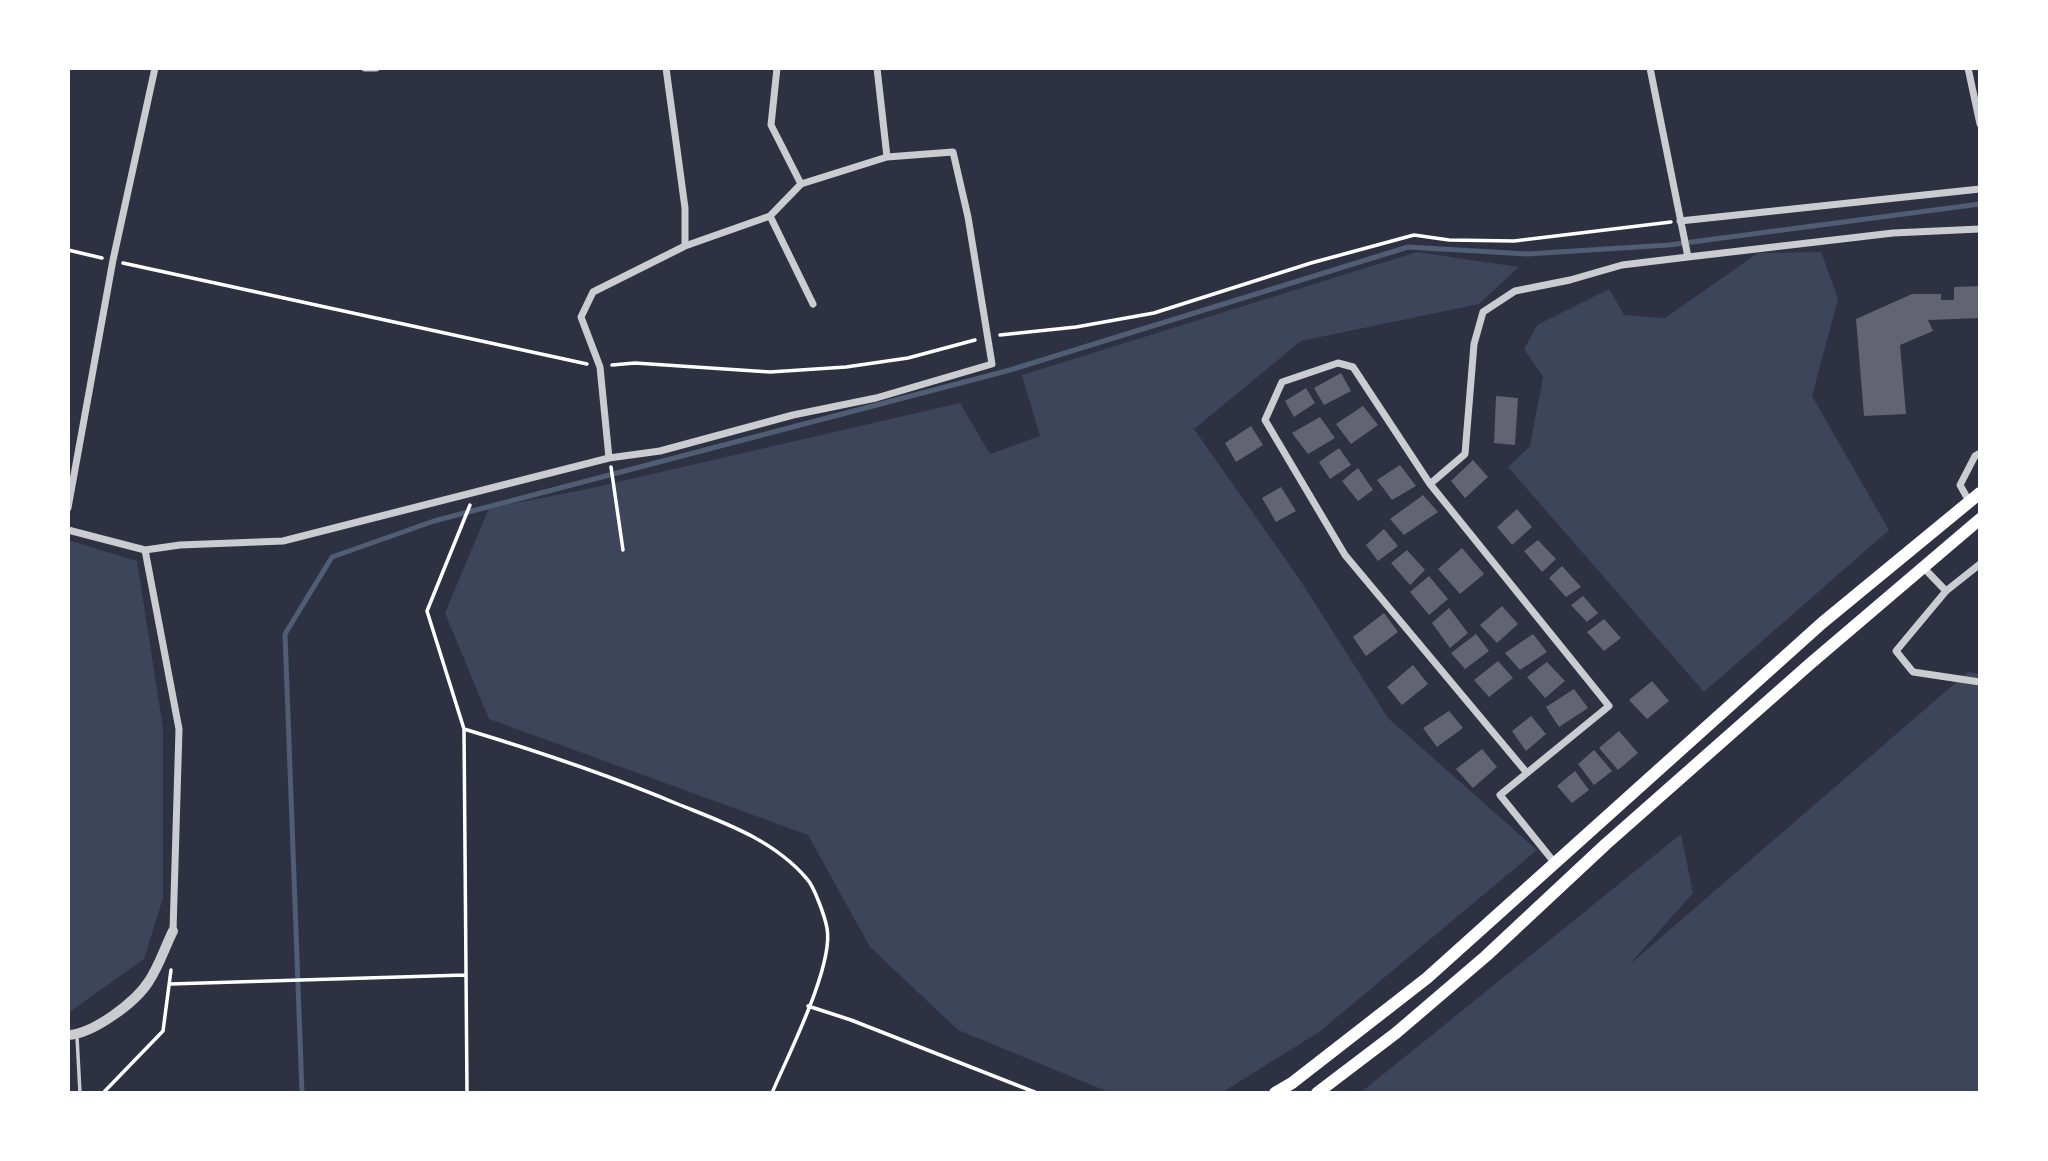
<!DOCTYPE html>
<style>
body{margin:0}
#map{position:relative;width:2048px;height:1161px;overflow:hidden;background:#2d3142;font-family:Montserrat,sans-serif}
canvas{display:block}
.frame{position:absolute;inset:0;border:70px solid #fff;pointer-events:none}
</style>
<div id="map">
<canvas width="2048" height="1161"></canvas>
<div class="frame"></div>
</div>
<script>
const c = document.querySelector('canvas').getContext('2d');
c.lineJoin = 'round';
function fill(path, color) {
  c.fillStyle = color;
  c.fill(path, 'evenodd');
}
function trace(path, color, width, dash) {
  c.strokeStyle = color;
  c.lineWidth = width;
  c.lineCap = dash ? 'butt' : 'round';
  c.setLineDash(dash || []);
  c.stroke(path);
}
fill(new Path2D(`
 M 1417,252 L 1519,267 L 1479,304 L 1301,341 L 1194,429 L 1298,577 L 1388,718 L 1537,850 L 1319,1032 L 1221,1093 L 1111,1093 L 958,1030 L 870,947 L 808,835 L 489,719 L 445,613 L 489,508 L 583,490 L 960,403 L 990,454 L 1040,436 L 1022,375 Z
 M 1821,252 L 1838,299 L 1812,396 L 1889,530 L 1704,692 L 1508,467 L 1530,446 L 1543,377 L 1524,349 L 1537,325 L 1609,289 L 1624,315 L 1665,318 L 1758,253 Z
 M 68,540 L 137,561 L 163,728 L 163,898 L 144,959 L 68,1013 Z
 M 1968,672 L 1980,674 L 1980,1093 L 1360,1093 L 1681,834 L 1693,893 L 1629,965 Z`), '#3c4559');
trace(new Path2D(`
 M 302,1093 L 285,634 L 332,557 L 434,521 L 1010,370 L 1408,247 L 1527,254 L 1669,245 L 1980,204`), '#4f5d75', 5);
fill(new Path2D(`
 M 1980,286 L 1980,318 L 1928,320 L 1933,331 L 1900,345 L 1906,414 L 1864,416 L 1856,319 L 1912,294 L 1941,294 L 1941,300 L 1954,300 L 1954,287 Z
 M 1341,373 L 1351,391 L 1324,405 L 1314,388 Z
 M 1306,388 L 1315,403 L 1294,417 L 1285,401 Z
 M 1496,396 L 1518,398 L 1515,445 L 1494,443 Z
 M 1363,406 L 1378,425 L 1351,444 L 1336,424 Z
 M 1320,417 L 1335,438 L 1308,454 L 1292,433 Z
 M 1251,426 L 1263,445 L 1236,462 L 1225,443 Z
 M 1339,448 L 1351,465 L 1330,479 L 1319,462 Z
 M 1473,460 L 1488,477 L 1465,498 L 1451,481 Z
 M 1400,465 L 1416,486 L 1392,500 L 1377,480 Z
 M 1358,468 L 1373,490 L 1358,501 L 1342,481 Z
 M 1281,487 L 1296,511 L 1276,522 L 1262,498 Z
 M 1423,495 L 1438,512 L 1404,535 L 1390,519 Z
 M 1517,509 L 1532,527 L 1512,545 L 1497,527 Z
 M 1384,529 L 1398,546 L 1378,561 L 1366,545 Z
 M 1538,540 L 1556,559 L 1542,572 L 1524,551 Z
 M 1462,548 L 1484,574 L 1460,594 L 1438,569 Z
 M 1407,550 L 1425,570 L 1410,585 L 1391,563 Z
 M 1562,566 L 1581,587 L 1566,597 L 1549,578 Z
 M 1429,576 L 1448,599 L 1429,615 L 1410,592 Z
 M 1583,596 L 1598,613 L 1587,622 L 1571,605 Z
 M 1502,606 L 1518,624 L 1497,643 L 1480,625 Z
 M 1449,608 L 1468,633 L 1450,648 L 1432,623 Z
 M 1384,613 L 1398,632 L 1366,656 L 1353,637 Z
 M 1604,619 L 1621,638 L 1604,651 L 1587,632 Z
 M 1476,634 L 1489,651 L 1465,669 L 1451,653 Z
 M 1533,634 L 1547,652 L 1520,670 L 1505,653 Z
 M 1498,661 L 1513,678 L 1489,697 L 1474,680 Z
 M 1547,662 L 1565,681 L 1545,698 L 1527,677 Z
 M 1413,665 L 1428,684 L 1402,705 L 1387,687 Z
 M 1652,681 L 1669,701 L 1647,719 L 1629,700 Z
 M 1574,689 L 1588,708 L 1559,727 L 1546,707 Z
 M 1449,711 L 1463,728 L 1437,747 L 1423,728 Z
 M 1531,716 L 1546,734 L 1526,751 L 1512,731 Z
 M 1619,731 L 1638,753 L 1618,770 L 1599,748 Z
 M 1482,749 L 1497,767 L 1473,788 L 1456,769 Z
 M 1594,750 L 1612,771 L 1594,785 L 1578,764 Z
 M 1575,771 L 1589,790 L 1572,803 L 1557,786 Z`), '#626471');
trace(new Path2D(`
 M 68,250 L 102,258
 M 123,263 L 587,364
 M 1000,335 L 1076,327 L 1154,313 L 1311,263 L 1414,235 L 1449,240 L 1514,241 L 1671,222
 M 612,365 L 635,363 L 770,372 L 846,367 L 908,358 L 975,340
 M 611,467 L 623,550
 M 464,729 C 537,751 609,775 680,805 C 725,823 774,840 807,879 C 814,886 825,917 827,928 C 834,966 788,1055 772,1093
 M 170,984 L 465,975
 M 808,1006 L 851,1020 L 1037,1093
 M 103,1093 L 163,1031 L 171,970
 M 467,1093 L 464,729 L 427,611 L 470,505`), '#fff', 3.5);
trace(new Path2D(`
 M 77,1037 L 80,1093`), '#caccd0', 3.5);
trace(new Path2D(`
 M 365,68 L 376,68
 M 777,68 L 771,125 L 801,184
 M 1968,68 L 1980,124
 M 770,216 L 813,304
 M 1680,221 L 1980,189
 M 685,246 L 770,216 L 801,184 L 887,157
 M 1688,257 L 1893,233 L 1980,229
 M 609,458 L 600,367 L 581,317 L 593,292 L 685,246 L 685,208 L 666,68
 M 1430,484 L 1465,454 L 1474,344 L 1483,312 L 1515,291 L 1570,280 L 1622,265 L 1688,257 L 1650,68
 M 1969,501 L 1960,485 L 1975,456 L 1980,453
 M 68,508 L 113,260 L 155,68
 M 68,530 L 145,550 L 179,729 L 173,931
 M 145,550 L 180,545 L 283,541 L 609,458 L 660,451 L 793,415 L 876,398 L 992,364 L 968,217 L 953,152 L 887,157 L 877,68
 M 1980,564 L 1946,591 L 1896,651 L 1913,672 L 1980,682
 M 1923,567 L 1946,591
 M 1527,773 L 1345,555 L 1265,420 L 1282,382 L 1338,363 L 1353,367 L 1430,484 L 1609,706 L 1500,795 L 1554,862`), '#caccd0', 7);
trace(new Path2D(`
 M 68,1035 C 93,1034 136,1002 149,981 C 159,966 165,947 173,931`), '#caccd0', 10);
trace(new Path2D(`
 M 1275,1093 L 1292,1083 L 1427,978 L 1822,623 L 1980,493
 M 1317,1093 L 1396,1033 L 1486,956 L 1606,844 L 1811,663 L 1980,519`), '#fff', 12);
</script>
